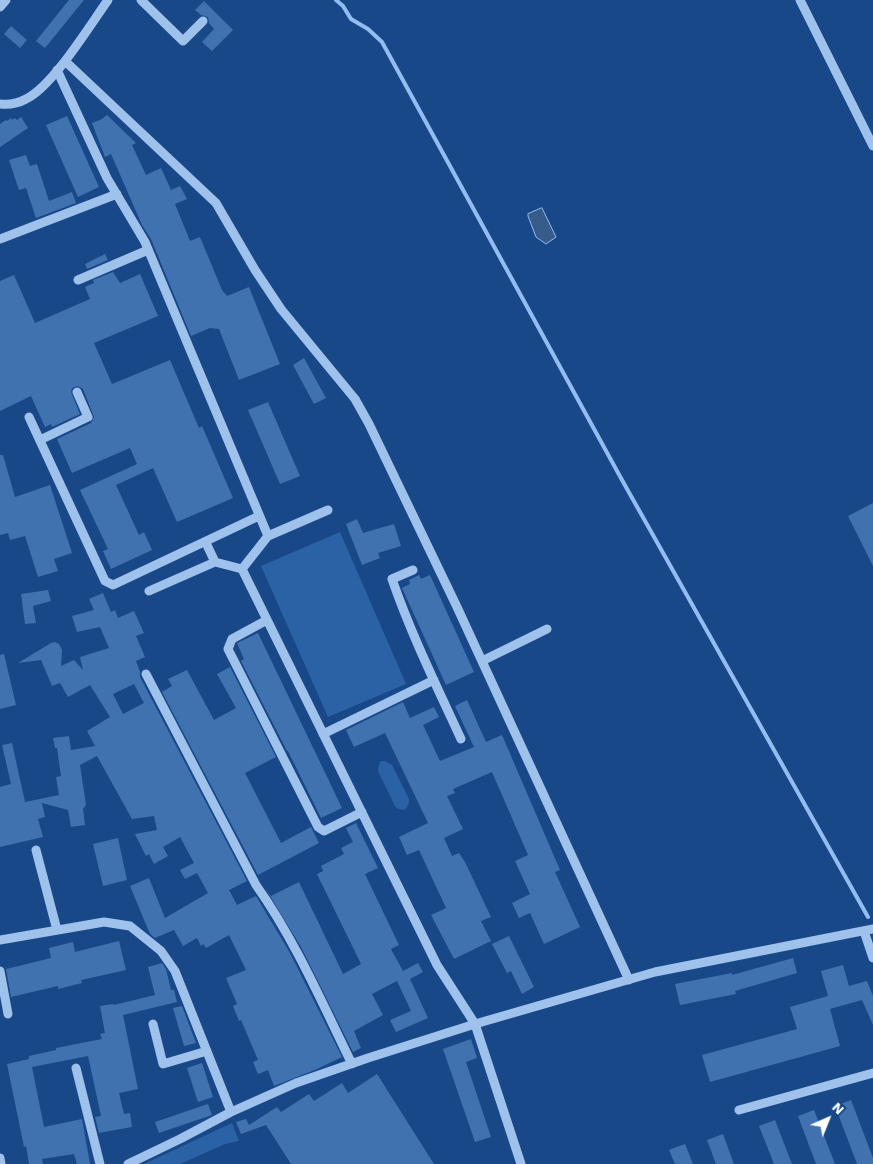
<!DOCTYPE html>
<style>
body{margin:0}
#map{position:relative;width:873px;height:1164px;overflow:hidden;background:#184887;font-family:"Work Sans",sans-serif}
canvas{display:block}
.north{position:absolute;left:803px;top:1094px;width:50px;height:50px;-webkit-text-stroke:4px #184887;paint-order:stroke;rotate:44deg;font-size:14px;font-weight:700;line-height:20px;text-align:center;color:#fff}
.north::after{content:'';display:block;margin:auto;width:18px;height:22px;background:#fff;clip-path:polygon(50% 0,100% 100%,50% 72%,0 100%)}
</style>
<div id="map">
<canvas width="873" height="1164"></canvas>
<div class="north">N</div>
</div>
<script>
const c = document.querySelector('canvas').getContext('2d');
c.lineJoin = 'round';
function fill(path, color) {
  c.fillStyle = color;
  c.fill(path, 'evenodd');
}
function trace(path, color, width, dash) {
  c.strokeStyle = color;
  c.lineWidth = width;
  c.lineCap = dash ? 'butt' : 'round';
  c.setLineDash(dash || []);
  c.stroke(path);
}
fill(new Path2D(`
 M 340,532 L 406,684 L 328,717 L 261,566 Z
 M 381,761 L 385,761 L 392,765 L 409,799 L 409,803 L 405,810 L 398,809 L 395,806 L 378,771 L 379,764 Z
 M 232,1123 L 239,1141 L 225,1144 L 180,1164 L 144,1164 Z`), '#2b62a5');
const water = new Path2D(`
 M 542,208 L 556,237 L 546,244 L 536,237 L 528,216 L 528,214 Z`);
fill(water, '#375c8a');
trace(water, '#91bdf0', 1);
trace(new Path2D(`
 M 336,0 L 343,6 L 351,19 L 368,29 L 382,42 L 622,480 L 868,917`), '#91bdf0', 4);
fill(new Path2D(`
 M 69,0 L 84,0 L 45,48 L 36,41 Z
 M 204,1 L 233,30 L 212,51 L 202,42 L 214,29 L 209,23 L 208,17 L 201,15 L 195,10 Z
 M 11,26 L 27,40 L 20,48 L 4,34 Z
 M 107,115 L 136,143 L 132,145 L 146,175 L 161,168 L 171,190 L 180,186 L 187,199 L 175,204 L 190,241 L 200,237 L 222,290 L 227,296 L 249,287 L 280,364 L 239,380 L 219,329 L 210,328 L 191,336 L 151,239 L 142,225 L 111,154 L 105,157 L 92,123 L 102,119 Z
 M 67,116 L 99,187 L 78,197 L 46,125 Z
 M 21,117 L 28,128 L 0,147 L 0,124 L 6,120 L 7,121 L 11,118 L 12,120 L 15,118 L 17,120 Z
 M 26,155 L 30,166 L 37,164 L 49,201 L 72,192 L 76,203 L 36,218 L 26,188 L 19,190 L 9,160 Z
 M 105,254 L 108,260 L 87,269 L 85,264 Z
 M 113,272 L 120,283 L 140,274 L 158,316 L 94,343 L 112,384 L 170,360 L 199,428 L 202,426 L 233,498 L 177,522 L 153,468 L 116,485 L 139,535 L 144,532 L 152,550 L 111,569 L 103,551 L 108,549 L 80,490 L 137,464 L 130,448 L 72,473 L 57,439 L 91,423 L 94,417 L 83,389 L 78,386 L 72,388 L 71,392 L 80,414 L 52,427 L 51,424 L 45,427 L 31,396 L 0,411 L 0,281 L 14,275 L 35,323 L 90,299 L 85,287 L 94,283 L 93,280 Z
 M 304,358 L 326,398 L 314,404 L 293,365 Z
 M 268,402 L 300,476 L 280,484 L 248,410 Z
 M 0,455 L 3,455 L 15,497 L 50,485 L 72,553 L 54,559 L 58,571 L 38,577 L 25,536 L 10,540 L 8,533 L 0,535 Z
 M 873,503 L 873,566 L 848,516 Z
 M 357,519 L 363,533 L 394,524 L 401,546 L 378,553 L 380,558 L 362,565 L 346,524 Z
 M 419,575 L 421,579 L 430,575 L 474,672 L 446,685 L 402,588 L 410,584 L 409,580 Z
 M 48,590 L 51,601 L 33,606 L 36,623 L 25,624 L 21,594 Z
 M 103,593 L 111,612 L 115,610 L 118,618 L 134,611 L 144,633 L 136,636 L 145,657 L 136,661 L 140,672 L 140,677 L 247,881 L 229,890 L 237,905 L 256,896 L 290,953 L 342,1057 L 317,1069 L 274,1086 L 268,1070 L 258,1074 L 253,1062 L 258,1060 L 241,1020 L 239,1021 L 233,1006 L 237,1004 L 226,978 L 246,970 L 229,935 L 206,948 L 203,944 L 201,946 L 197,938 L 183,946 L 174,930 L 155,938 L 150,934 L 130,886 L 149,878 L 165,918 L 208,893 L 197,873 L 185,879 L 180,870 L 194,863 L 180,837 L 163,847 L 168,856 L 154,864 L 149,854 L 146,856 L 135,834 L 157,830 L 154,816 L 132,819 L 97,756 L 80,765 L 86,805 L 83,809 L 85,825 L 71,827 L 68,810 L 42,803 L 45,817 L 38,819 L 43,837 L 0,847 L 0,787 L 11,784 L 2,745 L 12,743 L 25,802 L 59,795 L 56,777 L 61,776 L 57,748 L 55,748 L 53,738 L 69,736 L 71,750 L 95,746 L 87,731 L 110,717 L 90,685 L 68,697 L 60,683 L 52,686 L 41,660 L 18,663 L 51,643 L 55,642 L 59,644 L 62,650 L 61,666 L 74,660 L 83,670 L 80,657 L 109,648 L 100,627 L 77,632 L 72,616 L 94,610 L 89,599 ZM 134,684 L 144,703 L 123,714 L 113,694 Z
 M 258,633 L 342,808 L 321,818 L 288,751 L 287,751 L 241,661 L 244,659 L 237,643 Z
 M 4,654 L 16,705 L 0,709 L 0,655 Z
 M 230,667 L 276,757 L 245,773 L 281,843 L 311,827 L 319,843 L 258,875 L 162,692 L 172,686 L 168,679 L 187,670 L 214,720 L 236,708 L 217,674 Z
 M 467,700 L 486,742 L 502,735 L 560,870 L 555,872 L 580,927 L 544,944 L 530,913 L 519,918 L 512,903 L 530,894 L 515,861 L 528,855 L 492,772 L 453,789 L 455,793 L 447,796 L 463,829 L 444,838 L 452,856 L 459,853 L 465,862 L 491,917 L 481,921 L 491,941 L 454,959 L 431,915 L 446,908 L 419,850 L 407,855 L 399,837 L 428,823 L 385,733 L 354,747 L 346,730 L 403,702 L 410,718 L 434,707 L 439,717 L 423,725 L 440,761 L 474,747 L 455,706 Z
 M 356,823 L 378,868 L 365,874 L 399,945 L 391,949 L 403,971 L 418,963 L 423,972 L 410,979 L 428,1018 L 396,1032 L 390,1020 L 411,1011 L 397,981 L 372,994 L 383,1015 L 354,1031 L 361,1048 L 353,1052 L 301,947 L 267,891 L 271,896 L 299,882 L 343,974 L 361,964 L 317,874 L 323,871 L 321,866 L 344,854 L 341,848 L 353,842 L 346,828 Z
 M 118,838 L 127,880 L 103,886 L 93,844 Z
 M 509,936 L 534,987 L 522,994 L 511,971 L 507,973 L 492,944 Z
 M 119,941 L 126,970 L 81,980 L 82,983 L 58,989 L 58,986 L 11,997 L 6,969 L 51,958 L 49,948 L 73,942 L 75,952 Z
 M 793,958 L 797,973 L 735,991 L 736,994 L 680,1005 L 675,984 L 732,973 L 732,975 Z
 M 162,963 L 166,969 L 171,990 L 174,990 L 177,1002 L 123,1015 L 138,1089 L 119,1093 L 124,1114 L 130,1113 L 132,1127 L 99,1133 L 95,1117 L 101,1116 L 88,1056 L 32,1067 L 44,1127 L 82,1119 L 90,1164 L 77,1164 L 74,1154 L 42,1159 L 43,1164 L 29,1164 L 26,1146 L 24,1147 L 7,1064 L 29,1059 L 29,1056 L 56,1050 L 56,1048 L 102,1039 L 100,1034 L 105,1033 L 100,1006 L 113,1004 L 114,1005 L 155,995 L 148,967 Z
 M 843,965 L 849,986 L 867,981 L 873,996 L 873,1025 L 862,1000 L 830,1009 L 840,1046 L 710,1082 L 702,1055 L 797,1029 L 790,1007 L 828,996 L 821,971 Z
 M 182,1006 L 196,1043 L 184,1046 L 173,1008 Z
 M 471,1039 L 477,1058 L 466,1062 L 491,1137 L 475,1142 L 443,1049 Z
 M 202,1063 L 213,1097 L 198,1102 L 187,1068 Z
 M 377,1074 L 434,1164 L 291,1164 L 266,1125 L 241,1134 L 236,1122 L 246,1119 L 249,1125 L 277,1107 L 281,1112 L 309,1094 L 314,1101 L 342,1083 L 348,1093 Z
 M 851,1100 L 873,1158 L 873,1164 L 857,1164 L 835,1106 Z
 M 208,1104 L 212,1115 L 159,1133 L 155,1122 Z
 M 814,1110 L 835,1164 L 816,1164 L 798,1116 Z
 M 775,1120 L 792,1164 L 774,1164 L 759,1126 Z
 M 723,1134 L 734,1164 L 716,1164 L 707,1140 Z
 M 685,1144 L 693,1164 L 675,1164 L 669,1150 Z`), '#4072b0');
trace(new Path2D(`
 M 141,0 L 183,41 L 203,21
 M 800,0 L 873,146
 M 0,7 L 6,0
 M 65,61 L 216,203 L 255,270 L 281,309 L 355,399 L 369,424 L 457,607 L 629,980
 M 57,70 L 107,178 L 145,242 L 268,536 L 242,569 L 437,965 L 475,1024 L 521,1164
 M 0,104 C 10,105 17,104 26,99 C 53,86 90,25 108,0
 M 0,239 L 117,194
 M 78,280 L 148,250
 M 29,417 L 105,581 L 113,585 L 259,516
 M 40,440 L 88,417 L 77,392
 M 268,536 L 328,510
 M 206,543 L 215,562 L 242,569
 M 413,570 L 392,579 C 411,634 437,687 461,739
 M 149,591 L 215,562
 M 267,620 L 232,639 L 228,649 L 318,827 L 324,831 L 362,812
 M 482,661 L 547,629
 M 146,674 L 256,885 C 295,940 322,1003 352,1064
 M 323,734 L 434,680
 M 36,850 L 57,930
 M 864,931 L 873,958
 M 0,940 L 104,922 L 130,926 L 161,951 L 175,971 L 231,1112
 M 0,971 L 8,1014
 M 153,1024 L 163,1064 L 207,1051
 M 76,1068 L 100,1164
 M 739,1110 L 873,1073
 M 0,1158 L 1,1164
 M 128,1164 L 180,1139 L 231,1112 L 296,1083 L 368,1058 L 475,1024 L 655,972 L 873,929`), '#9fc2ed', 9);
</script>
